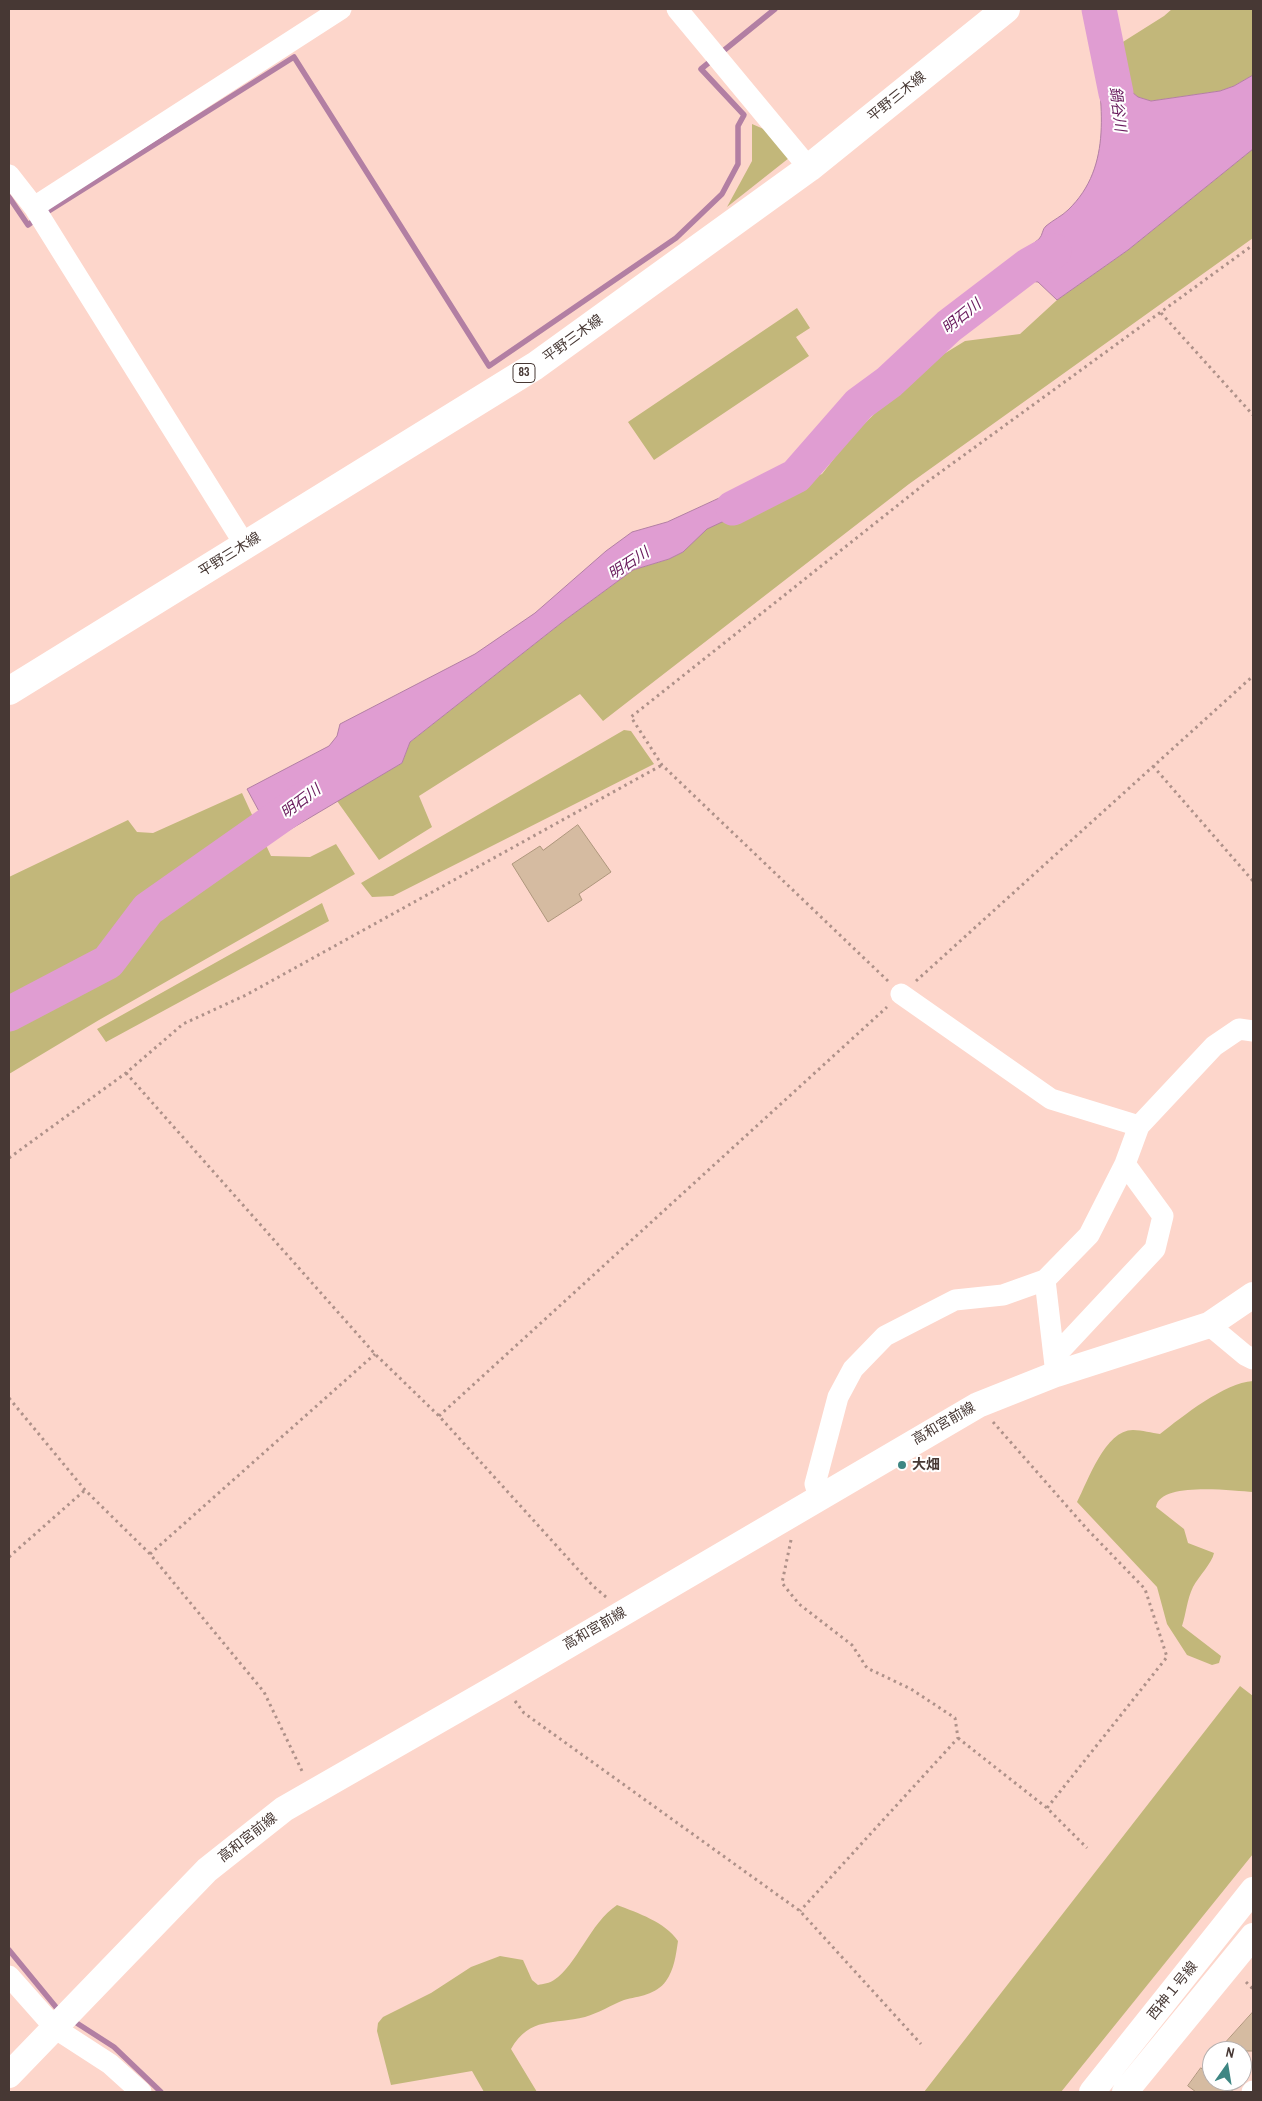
<!DOCTYPE html>
<meta charset="utf-8">
<style>
body{margin:0}
#map{position:relative;width:1262px;height:2101px;overflow:hidden;background:#fdd6cb;font-family:"Archivo Narrow",sans-serif}
canvas{display:block}
.frame{position:absolute;inset:0;border:10px solid #473834;pointer-events:none}
.north{position:absolute;left:1202px;top:2041px;width:50px;height:50px;box-sizing:border-box;background:#fff;border:1px solid #b5afae;border-radius:50%;rotate:13deg;font-size:14px;font-weight:700;line-height:20px;text-align:center;color:#473834}
.north::after{content:'';display:block;margin:auto;width:18px;height:22px;background:#3e8683;clip-path:polygon(50% 0,100% 100%,50% 72%,0 100%)}
</style>
<div id="map">
<canvas width="1262" height="2101"></canvas>
<div class="frame"></div>
<div class="north">N</div>
</div>
<script>
const c = document.querySelector('canvas').getContext('2d');
c.lineJoin = 'round';
function fill(path, color) {
  c.fillStyle = color;
  c.fill(path, 'evenodd');
}
function trace(path, color, width, dash) {
  c.strokeStyle = color;
  c.lineWidth = width;
  c.lineCap = dash ? 'butt' : 'round';
  c.setLineDash(dash || []);
  c.stroke(path);
}
function drawText(font, color, halo, rows, align = 'center') {
  c.font = font + ' "Archivo Narrow","Noto Sans JP",sans-serif';
  c.lineWidth = 4;
  c.setLineDash([]);
  c.textBaseline = 'middle';
  c.strokeStyle = halo;
  c.fillStyle = color;
  for (const [text, x, y, turn = 0] of rows) {
    c.save();
    c.translate(x, y);
    c.rotate((+turn || 0) * Math.PI / 180);
    c.textAlign = isNaN(turn) ? turn : align;
    if (halo) c.strokeText(text, 0, 0);
    c.fillText(text, 0, 0);
    c.restore();
  }
}
fill(new Path2D(`
 M 1172,9 L 1253,9 L 1253,75 L 1234,86 L 1220,91 L 1151,101 L 1138,97 L 1127,88 L 1118,45 L 1164,16 Z
 M 752,124 L 766,130 L 789,158 L 727,207 L 752,161 Z
 M 1253,149 L 1253,238 L 909,484 L 603,721 L 580,694 L 419,796 L 432,827 L 379,860 L 337,801 L 402,763 L 410,742 L 565,620 L 633,570 L 669,559 L 683,552 L 706,529 L 750,509 L 779,490 L 822,474 L 850,438 L 921,368 L 965,341 L 1020,334 L 1057,300 L 1128,250 Z
 M 797,308 L 810,328 L 796,337 L 809,356 L 654,460 L 628,422 Z
 M 624,730 L 631,731 L 654,764 L 393,896 L 372,897 L 361,883 Z
 M 242,793 L 271,856 L 310,857 L 336,844 L 355,874 L 99,1020 L 9,1074 L 9,877 L 128,820 L 137,832 L 153,833 Z
 M 322,903 L 329,921 L 106,1042 L 97,1029 Z
 M 1253,1381 L 1253,1492 C 1233,1491 1160,1481 1156,1507 L 1184,1529 L 1188,1543 L 1214,1553 C 1212,1563 1199,1576 1193,1587 C 1187,1599 1186,1614 1182,1626 L 1221,1656 L 1219,1663 L 1212,1665 L 1187,1655 L 1167,1624 L 1157,1587 L 1077,1502 C 1088,1481 1105,1430 1133,1430 C 1142,1430 1152,1433 1160,1434 C 1183,1416 1224,1383 1253,1381 Z
 M 1240,1686 L 1253,1696 L 1253,1854 L 1061,2092 L 924,2092 Z
 M 617,1905 C 638,1913 665,1922 678,1941 C 676,1955 674,1970 666,1981 C 656,1995 639,1996 624,2000 C 611,2005 599,2013 585,2017 C 554,2025 530,2016 511,2049 L 537,2092 L 484,2092 L 472,2071 L 391,2085 L 377,2031 L 378,2023 L 383,2017 L 431,1993 L 471,1967 L 500,1956 L 523,1960 L 532,1980 L 538,1985 C 543,1984 550,1983 554,1980 C 577,1965 590,1923 617,1905 Z`), '#c2b77a');
const water = new Path2D(`
 M 1118,45 L 1127,88 L 1138,97 L 1151,101 L 1220,91 L 1234,86 L 1253,75 L 1253,149 L 1128,250 L 1057,300 L 1038,282 L 1019,280 L 1007,272 L 1007,266 C 1017,256 1028,248 1039,239 C 1043,235 1042,229 1046,226 C 1053,220 1062,216 1068,210 C 1114,166 1101,103 1095,47 Z
 M 770,475 L 779,490 L 750,509 L 707,529 L 683,552 L 669,559 L 633,570 L 565,620 L 410,742 L 402,763 L 274,839 L 247,789 L 329,746 L 337,736 L 340,724 L 475,654 L 535,613 L 606,551 L 632,532 L 667,522 Z`);
fill(water, '#e09dd2');
trace(water, '#b27fa3', 1);
trace(new Path2D(`
 M 9,197 L 28,225 L 36,219
 M 44,214 L 294,57 L 489,366 L 676,238 L 722,194 L 738,164 L 738,126 L 744,115 L 701,69 L 775,9
 M 9,1950 L 60,2012
 M 72,2020 L 114,2047 L 161,2092`), '#b27fa3', 5.5);
trace(new Path2D(`
 M 1099,9 L 1116,93
 M 733,508 L 796,476 L 859,404 L 889,382 L 949,326 L 1029,265 L 1054,251
 M 9,1014 L 108,962 L 148,909 L 306,798`), '#e09dd2', 35);
const building = new Path2D(`
 M 578,825 L 611,872 L 579,894 L 582,900 L 548,922 L 512,864 L 540,846 L 543,850 Z
 M 1253,2012 L 1253,2051 L 1218,2051 Z
 M 1201,2068 L 1212,2076 L 1212,2081 L 1219,2081 L 1234,2092 L 1196,2092 L 1188,2086 Z`);
fill(building, '#d5bba1');
trace(building, '#ae967c', 1);
trace(new Path2D(`
 M 1161,313 L 1253,415
 M 1153,766 L 1253,881
 M 888,981 L 662,765 L 631,717 L 927,482 L 1253,245
 M 916,981 L 1253,676
 M 126,1073 L 375,1354 L 439,1416 L 593,1586 L 606,1597
 M 9,1158 L 126,1073 L 183,1024 L 246,995 L 662,765
 M 9,1398 L 85,1490 L 150,1554 L 264,1692 L 303,1773
 M 439,1416 L 887,1007
 M 993,1422 L 1087,1529 L 1145,1589 L 1167,1657 L 1047,1808
 M 791,1540 L 782,1583 L 799,1604 L 852,1645 L 867,1668 L 911,1689 L 955,1718 L 958,1738 L 800,1911
 M 150,1554 L 375,1354
 M 9,1557 L 85,1490
 M 515,1701 L 524,1713 L 800,1911 L 921,2044
 M 958,1738 L 1047,1808 L 1087,1848
 M 1246,1982 L 1253,1989`), '#ae9189', 3, [2.5, 4]);
trace(new Path2D(`
 M 677,9 L 809,168
 M 9,175 L 34,207 L 245,545
 M 34,207 L 341,9
 M 901,994 L 1051,1099 L 1139,1126 L 1214,1046 L 1239,1029 L 1253,1031
 M 1209,1325 L 1245,1355 L 1253,1359
 M 1054,1357 L 1155,1249 L 1163,1216 L 1125,1164
 M 1056,1374 L 1045,1280 L 1089,1235 L 1125,1164 L 1139,1126
 M 819,1497 L 815,1484 L 838,1397 L 853,1369 L 885,1336 L 955,1300 L 1003,1295 L 1045,1280
 M 9,1976 L 56,2029 L 110,2064 L 141,2092
 M 1252,2092 L 1253,2091`), '#fff', 21);
trace(new Path2D(`
 M 9,2075 L 207,1870 L 284,1809 L 502,1684 L 978,1405 L 1056,1374 L 1209,1325 L 1253,1295
 M 1092,2092 L 1253,1890
 M 1125,2092 L 1253,1936`), '#fff', 26);
trace(new Path2D(`
 M 9,691 L 535,366 L 809,168 L 1006,9`), '#fff', 28);
for (const [x, y, r, color] of [
 [902,1465,5,"#3e8683"]
]) {
  const dot = new Path2D();
  dot.arc(x, y, r, 0, 2 * Math.PI);
  c.fillStyle = color;
  c.fill(dot);
  trace(dot, '#fff', 2);
}
for (const [x, y, w] of [
 [524,373,22]
]) {
  const box = new Path2D();
  box.roundRect(x - w / 2, y - 9.5, w, 19, 4);
  c.fillStyle = '#fff';
  c.fill(box);
  trace(box, '#473834', 1);
}
drawText('bold 12px', '#473834', null, [
 ["83",524,373]
]);
drawText('14px', '#473834', '#fff', [
 ["平野三木線",897,97,-39],
 ["平野三木線",573,339,-36],
 ["平野三木線",230,555,-32],
 ["高和宮前線",944,1424,-30],
 ["高和宮前線",595,1629,-30],
 ["高和宮前線",248,1838,-38],
 ["西神１号線",1173,1991,-51]
]);
drawText('bold 14px', '#473834', '#fff', [
 ["大畑",912,1465]
], 'left');
drawText('italic 15px', '#681a5c', '#fff', [
 ["鍋谷川",1117,109,83],
 ["明石川",962,317,-39],
 ["明石川",629,564,-33],
 ["明石川",301,802,-37]
]);
</script>
